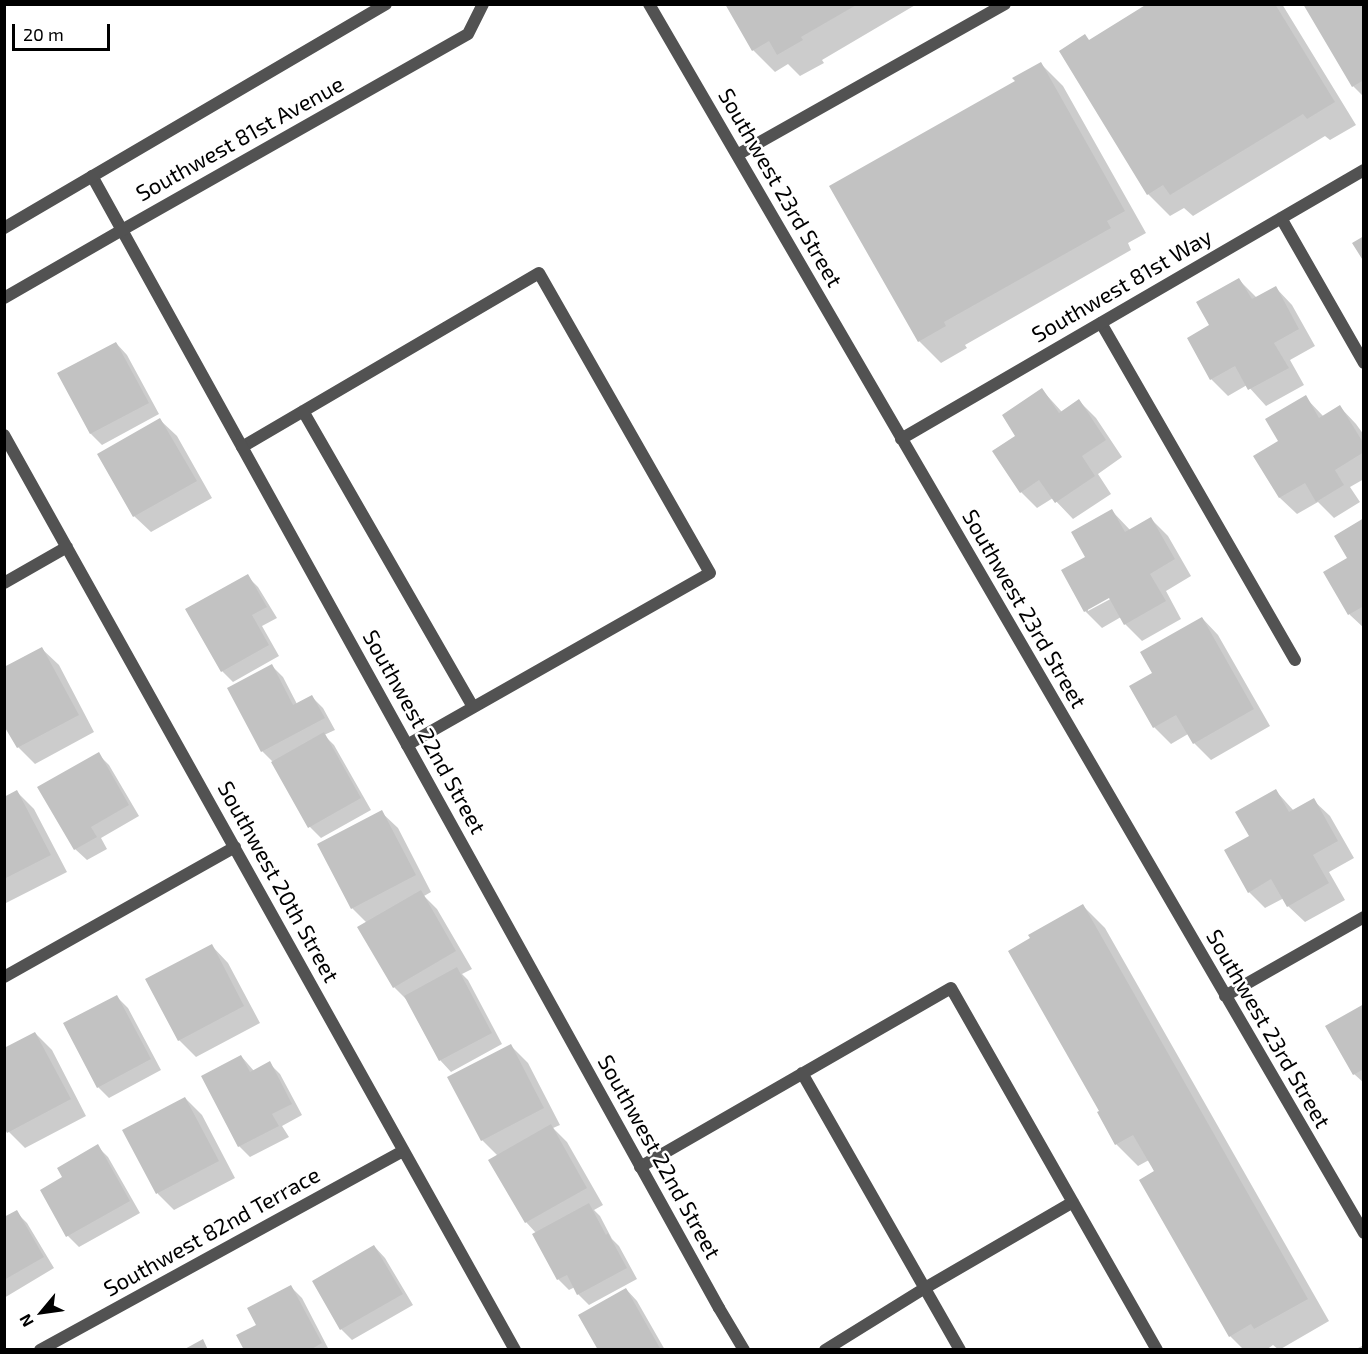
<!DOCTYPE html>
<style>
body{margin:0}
#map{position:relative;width:1368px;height:1354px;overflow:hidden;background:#fff;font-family:"Exo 2",sans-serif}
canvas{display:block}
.frame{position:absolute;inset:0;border:6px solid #000;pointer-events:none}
.north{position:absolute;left:12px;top:1282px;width:60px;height:60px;-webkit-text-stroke:4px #fff;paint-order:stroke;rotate:241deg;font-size:16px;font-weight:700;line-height:24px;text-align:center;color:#000}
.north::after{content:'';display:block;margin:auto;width:21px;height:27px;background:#000;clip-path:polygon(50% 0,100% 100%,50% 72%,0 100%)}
.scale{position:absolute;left:12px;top:24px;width:98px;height:27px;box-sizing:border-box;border:3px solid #000;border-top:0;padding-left:8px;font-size:18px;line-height:21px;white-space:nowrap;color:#000;-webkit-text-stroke:4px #fff;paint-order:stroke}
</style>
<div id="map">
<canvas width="1368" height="1354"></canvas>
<div class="frame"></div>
<div class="north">N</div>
<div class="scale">20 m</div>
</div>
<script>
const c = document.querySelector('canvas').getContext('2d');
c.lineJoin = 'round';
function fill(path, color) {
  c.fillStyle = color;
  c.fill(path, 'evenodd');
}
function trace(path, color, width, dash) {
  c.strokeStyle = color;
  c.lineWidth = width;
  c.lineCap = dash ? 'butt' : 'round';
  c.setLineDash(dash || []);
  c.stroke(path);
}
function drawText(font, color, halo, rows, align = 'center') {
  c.font = font + ' "Exo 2",sans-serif';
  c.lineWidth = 5;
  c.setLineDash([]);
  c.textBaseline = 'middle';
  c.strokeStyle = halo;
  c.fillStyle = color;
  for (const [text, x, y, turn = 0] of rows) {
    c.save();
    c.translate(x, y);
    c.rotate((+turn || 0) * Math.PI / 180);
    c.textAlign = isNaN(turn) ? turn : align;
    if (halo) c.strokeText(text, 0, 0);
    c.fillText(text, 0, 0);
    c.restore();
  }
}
fill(new Path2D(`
 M 727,4 L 917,4 L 822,60 L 824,63 L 800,76 L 788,64 L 775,72 L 753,50 Z
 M 1150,4 L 1282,4 L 1356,125 L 1330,140 L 1325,136 L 1193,216 L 1184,208 L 1170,216 L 1148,194 L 1090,41 Z
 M 1364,4 L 1364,97 L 1353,86 Z
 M 1041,64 L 1063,86 L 1146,233 L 1128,243 L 1131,250 L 965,345 L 967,348 L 941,363 L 919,341 L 1017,82 Z
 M 1239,280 L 1257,298 L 1276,288 L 1292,305 L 1315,346 L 1290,360 L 1304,385 L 1266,406 L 1247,385 L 1228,396 L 1211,379 L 1189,338 L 1211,325 Z
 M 116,343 L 127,355 L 159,414 L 102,445 L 91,434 L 59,374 Z
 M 1042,390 L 1062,412 L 1079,401 L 1096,418 L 1122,457 L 1098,474 L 1111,494 L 1073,519 L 1053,498 L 1037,508 L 1021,492 L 1017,436 Z
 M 1305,397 L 1324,417 L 1340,407 L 1356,424 L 1364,435 L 1364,479 L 1350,487 L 1360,502 L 1334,518 L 1318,502 L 1297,514 L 1280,498 L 1255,456 L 1280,441 Z
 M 160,420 L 177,436 L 212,498 L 151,532 L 134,516 Z
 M 1112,511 L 1131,531 L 1151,519 L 1168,536 L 1191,576 L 1166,591 L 1181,619 L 1142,641 L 1125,624 L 1121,617 L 1102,628 L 1085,611 L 1087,557 ZM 1114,593 L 1116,596 L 1088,611 L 1088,608 Z
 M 1364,520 L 1364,628 L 1350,615 L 1325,573 L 1349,559 Z
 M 247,576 L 258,587 L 277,618 L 262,626 L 279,656 L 233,682 L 222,671 Z
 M 1202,618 L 1218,635 L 1270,726 L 1211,760 L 1194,743 L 1188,734 L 1171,744 L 1154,727 L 1154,673 Z
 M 42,649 L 59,665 L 94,732 L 35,764 L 18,747 Z
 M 272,666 L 283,677 L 297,704 L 312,697 L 323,708 L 335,730 L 324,735 L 334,745 L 371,810 L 321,838 L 310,827 L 273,762 L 262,751 Z
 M 98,754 L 109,765 L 139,816 L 101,838 L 107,849 L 87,860 L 75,849 L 40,788 Z
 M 1276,791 L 1294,811 L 1313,800 L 1330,816 L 1354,858 L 1329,872 L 1345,900 L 1305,922 L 1288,906 L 1284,898 L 1265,908 L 1249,892 L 1251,837 Z
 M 17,792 L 34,809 L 67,872 L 4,904 L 4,798 Z
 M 381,812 L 398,828 L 431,892 L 424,896 L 437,909 L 472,969 L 462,974 L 468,980 L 502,1044 L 451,1072 L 440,1060 L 409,1002 L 394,987 L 359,927 L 367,923 L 352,908 Z
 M 1083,906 L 1105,928 L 1329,1321 L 1279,1350 L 1273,1345 L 1266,1350 L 1244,1350 L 1230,1336 L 1149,1160 L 1138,1166 L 1116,1144 L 1099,1113 L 1101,1112 Z
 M 212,946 L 228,963 L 260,1023 L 196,1057 L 179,1040 Z
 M 117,997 L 128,1008 L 161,1070 L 109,1098 L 98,1087 Z
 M 1364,1006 L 1364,1083 L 1354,1074 Z
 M 35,1033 L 52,1050 L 86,1116 L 25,1148 L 9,1132 Z
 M 511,1046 L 528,1063 L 560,1125 L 553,1128 L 567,1142 L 603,1205 L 594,1210 L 600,1216 L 612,1239 L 619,1246 L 637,1279 L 589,1305 L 578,1294 L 575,1287 L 569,1290 L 558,1279 L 536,1233 L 526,1222 L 498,1156 L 482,1140 Z
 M 241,1056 L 254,1071 L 269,1063 L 280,1074 L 302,1115 L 282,1126 L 289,1137 L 250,1157 L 239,1146 Z
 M 185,1098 L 202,1115 L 235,1178 L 174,1210 L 158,1194 L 124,1131 Z
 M 97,1146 L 108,1157 L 140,1213 L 79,1247 L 68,1236 L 42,1190 L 64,1177 Z
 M 16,1212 L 27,1223 L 54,1268 L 4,1298 L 4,1219 Z
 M 374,1246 L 385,1258 L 413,1305 L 352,1340 L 341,1329 Z
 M 291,1287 L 302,1298 L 329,1350 L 246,1350 L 258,1325 Z
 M 626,1289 L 637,1301 L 665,1350 L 599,1350 Z
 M 1364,1345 L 1364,1350 L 1354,1350 Z`), '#0003');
fill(new Path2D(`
 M 725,4 L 858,4 L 801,37 L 803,40 L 777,55 L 769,41 L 752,51 Z
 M 1147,4 L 1275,4 L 1335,102 L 1307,119 L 1303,114 L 1170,195 L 1163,185 L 1147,195 L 1059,51 L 1085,34 L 1089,40 Z
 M 1303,4 L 1364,4 L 1364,80 L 1352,87 Z
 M 1041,62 L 1125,211 L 1107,221 L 1111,228 L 944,322 L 946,326 L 918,342 L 829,186 L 1015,81 L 1012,78 Z
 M 1364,236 L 1364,262 L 1352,243 Z
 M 1239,278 L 1252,299 L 1276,286 L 1299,329 L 1274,343 L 1289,368 L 1248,390 L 1235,366 L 1210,380 L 1187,338 L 1209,325 L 1196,302 Z
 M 116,342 L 149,403 L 90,434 L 57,373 Z
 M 1042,388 L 1059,413 L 1079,399 L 1106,440 L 1082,456 L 1095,476 L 1055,503 L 1039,480 L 1020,493 L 992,451 L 1015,436 L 1002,415 Z
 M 1306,395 L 1319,418 L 1340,405 L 1364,444 L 1364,452 L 1335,470 L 1344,485 L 1316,502 L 1305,483 L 1279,498 L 1253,456 L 1278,441 L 1265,419 Z
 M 160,418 L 197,481 L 133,517 L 97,454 Z
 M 1112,509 L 1125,532 L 1151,517 L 1175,559 L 1150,574 L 1166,601 L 1124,625 L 1109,598 L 1084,612 L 1061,570 L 1085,557 L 1071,532 Z
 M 1364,518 L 1364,606 L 1348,615 L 1323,572 L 1347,558 L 1334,536 Z
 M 248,574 L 267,607 L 252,615 L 269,645 L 221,672 L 185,609 Z
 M 1202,617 L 1254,709 L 1193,744 L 1176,715 L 1153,728 L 1129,686 L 1152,673 L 1140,652 Z
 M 42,647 L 79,715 L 17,748 L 4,726 L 4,667 Z
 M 272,664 L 293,705 L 312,695 L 325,718 L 261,752 L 227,688 Z
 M 324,732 L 361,798 L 308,828 L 271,762 Z
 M 99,752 L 129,805 L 91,827 L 97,837 L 74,850 L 37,787 Z
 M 1276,789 L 1289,812 L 1314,798 L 1338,841 L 1313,855 L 1329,883 L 1287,907 L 1271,879 L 1248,893 L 1224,850 L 1249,836 L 1235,812 Z
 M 17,790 L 51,855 L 4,879 L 4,797 Z
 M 382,810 L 416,875 L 351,909 L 317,844 Z
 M 421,890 L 456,951 L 393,988 L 357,927 Z
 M 1083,904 L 1308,1299 L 1254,1329 L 1251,1324 L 1229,1337 L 1139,1180 L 1154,1171 L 1133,1135 L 1115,1145 L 1097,1112 L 1099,1111 L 1008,951 L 1030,938 L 1028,935 Z
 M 212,944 L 244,1006 L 178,1041 L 145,979 Z
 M 457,967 L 492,1033 L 439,1061 L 404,996 Z
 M 117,995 L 151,1059 L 97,1088 L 63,1023 Z
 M 1364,1004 L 1364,1069 L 1353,1075 L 1325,1026 Z
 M 35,1032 L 71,1099 L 7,1133 L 4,1127 L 4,1048 Z
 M 511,1044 L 544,1108 L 481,1141 L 447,1077 Z
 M 241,1055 L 250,1072 L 270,1061 L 292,1104 L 272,1114 L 279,1126 L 238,1147 L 201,1076 Z
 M 185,1097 L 219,1161 L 156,1194 L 122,1130 Z
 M 551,1124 L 587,1188 L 525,1223 L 488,1160 Z
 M 98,1144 L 130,1201 L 66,1237 L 40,1190 L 62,1177 L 57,1168 Z
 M 589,1203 L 606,1235 L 608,1233 L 627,1268 L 577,1295 L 567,1275 L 557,1280 L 532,1234 Z
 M 17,1210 L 44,1257 L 4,1280 L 4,1217 Z
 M 374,1245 L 403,1294 L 340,1330 L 312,1281 Z
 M 291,1285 L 322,1343 L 310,1350 L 244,1350 L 236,1335 L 256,1325 L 247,1308 Z
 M 626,1288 L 661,1350 L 598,1350 L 578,1315 Z
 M 203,1339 L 208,1350 L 183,1350 Z`), '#c2c2c2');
trace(new Path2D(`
 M 1101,323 L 1295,660
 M 303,411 L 473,707
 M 242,447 L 539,273 L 710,573 L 407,745
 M 802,1073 L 960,1350
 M 640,1167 L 951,988 L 1157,1350
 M 719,1308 L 744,1350
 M 825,1350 L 925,1288 L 1073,1202`), '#525252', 12);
trace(new Path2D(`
 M 649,4 L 1364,1233
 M 737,155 L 1005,4
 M 92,176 L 719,1308
 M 1281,218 L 1364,363
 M 4,435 L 515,1350
 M 901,439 L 1364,170
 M 4,583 L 67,547
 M 4,977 L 235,847
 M 1225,996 L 1364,917
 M 40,1350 L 403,1151`), '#525252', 12);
trace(new Path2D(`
 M 4,228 L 386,4
 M 4,298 L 122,230 L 468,34 L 483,4`), '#525252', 12);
drawText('22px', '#000', '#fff', [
 ["Southwest 81st Avenue",240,139,-29],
 ["Southwest 23rd Street",780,188,60],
 ["Southwest 81st Way",1122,286,-30],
 ["Southwest 23rd Street",1024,609,60],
 ["Southwest 22nd Street",424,732,61],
 ["Southwest 20th Street",278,882,61],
 ["Southwest 23rd Street",1268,1029,60],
 ["Southwest 22nd Street",659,1157,61],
 ["Southwest 82nd Terrace",212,1232,-29]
]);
</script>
